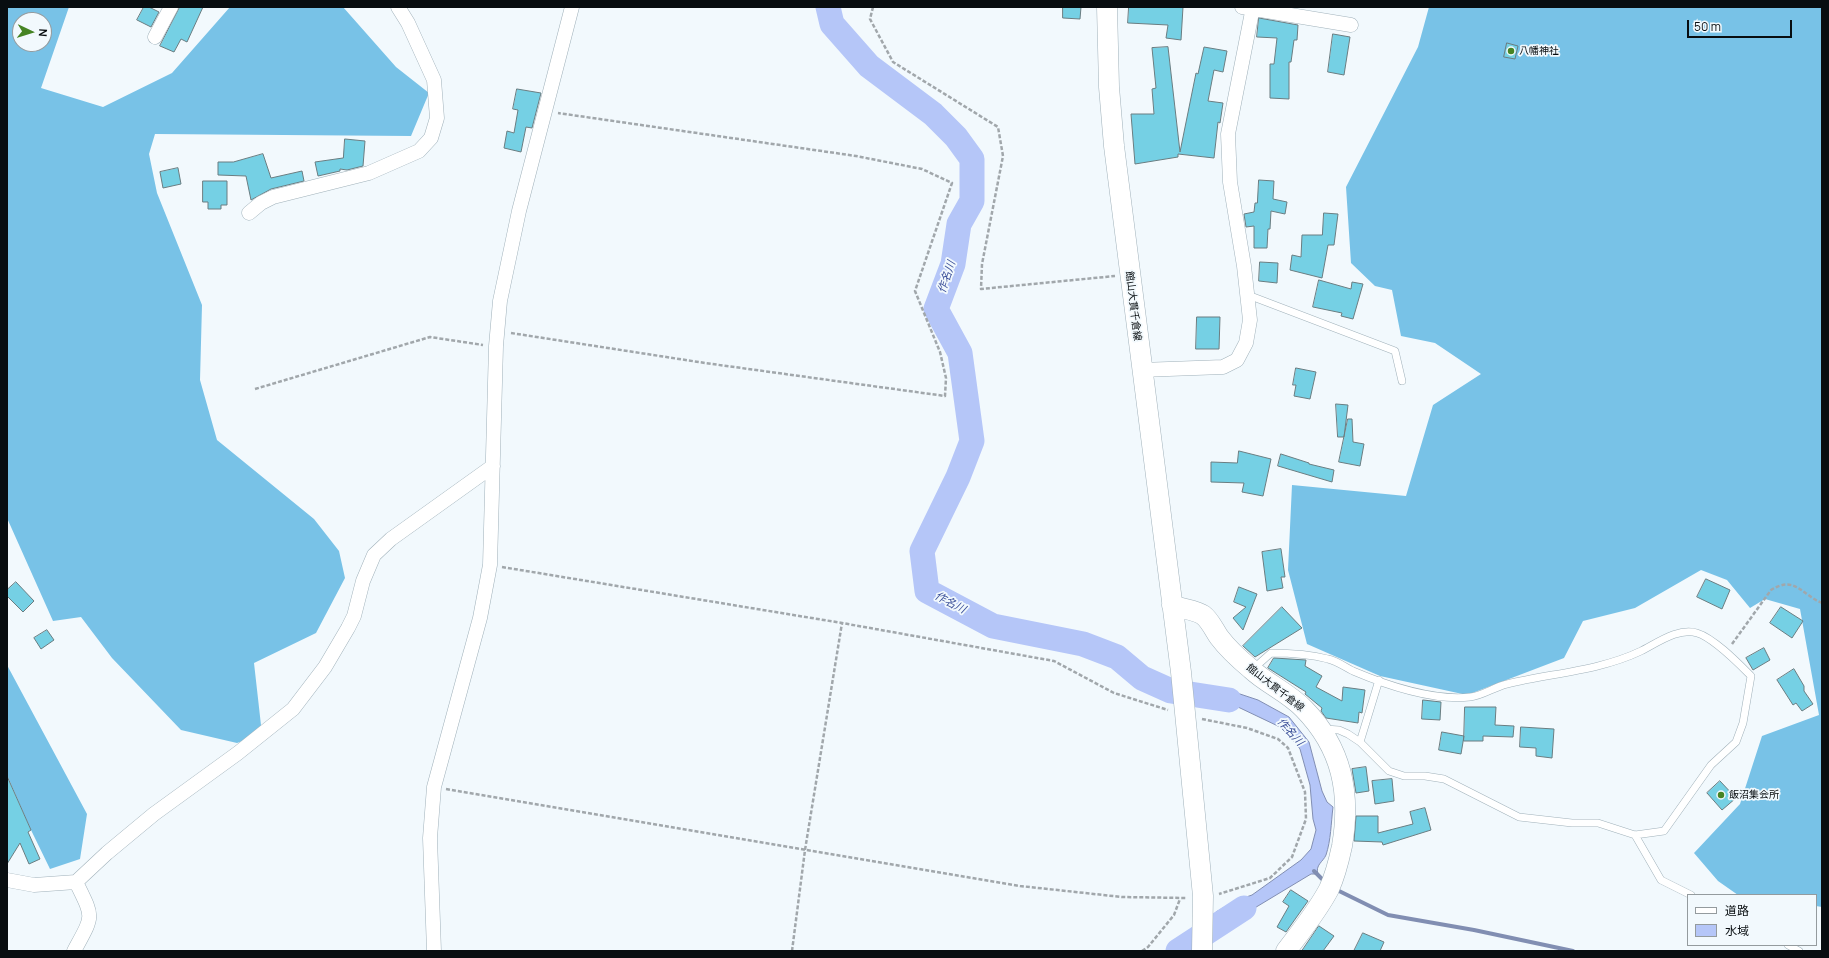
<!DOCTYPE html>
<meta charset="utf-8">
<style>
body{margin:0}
#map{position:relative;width:1829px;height:958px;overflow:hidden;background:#f2f9fd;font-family:Manrope,"Noto Sans JP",sans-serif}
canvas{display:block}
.frame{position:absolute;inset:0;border:8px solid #080d10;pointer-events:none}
.legend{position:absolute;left:1687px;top:894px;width:130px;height:52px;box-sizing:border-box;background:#f2f9fd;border:1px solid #949b9e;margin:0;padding:5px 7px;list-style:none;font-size:12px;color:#080d10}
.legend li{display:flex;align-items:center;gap:8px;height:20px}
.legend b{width:20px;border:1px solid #949b9e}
.north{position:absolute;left:12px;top:12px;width:40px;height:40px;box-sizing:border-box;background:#f2f9fd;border:1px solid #949b9e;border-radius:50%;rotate:94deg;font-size:11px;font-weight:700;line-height:16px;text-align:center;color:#080d10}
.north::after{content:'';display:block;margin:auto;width:14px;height:18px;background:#468424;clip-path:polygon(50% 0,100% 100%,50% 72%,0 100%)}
.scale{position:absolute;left:1687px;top:20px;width:105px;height:18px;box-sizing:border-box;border:2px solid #080d10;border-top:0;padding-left:5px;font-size:12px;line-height:14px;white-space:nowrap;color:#080d10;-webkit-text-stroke:3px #f2f9fd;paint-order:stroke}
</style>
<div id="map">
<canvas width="1829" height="958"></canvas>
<div class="frame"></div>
<ul class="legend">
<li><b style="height:5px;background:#fff"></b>道路</li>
<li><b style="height:11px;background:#b5c6f8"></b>水域</li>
</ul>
<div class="north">N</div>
<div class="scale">50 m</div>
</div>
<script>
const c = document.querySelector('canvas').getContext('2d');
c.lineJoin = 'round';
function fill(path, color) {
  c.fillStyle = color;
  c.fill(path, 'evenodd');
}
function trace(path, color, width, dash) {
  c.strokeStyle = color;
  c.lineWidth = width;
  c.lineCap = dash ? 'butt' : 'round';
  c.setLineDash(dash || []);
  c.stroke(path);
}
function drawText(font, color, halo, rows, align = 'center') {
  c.font = font + ' Manrope,"Noto Sans JP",sans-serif';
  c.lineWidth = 3.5;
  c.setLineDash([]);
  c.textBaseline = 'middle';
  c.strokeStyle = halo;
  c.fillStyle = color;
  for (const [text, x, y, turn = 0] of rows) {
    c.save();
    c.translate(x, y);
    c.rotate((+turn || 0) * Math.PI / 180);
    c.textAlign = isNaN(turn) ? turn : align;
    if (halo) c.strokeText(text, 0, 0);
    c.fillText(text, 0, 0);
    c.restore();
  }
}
fill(new Path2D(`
 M 7,7 L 69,7 L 41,88 L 103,107 L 172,73 L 230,7 L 343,7 L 396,67 L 429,93 L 411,136 L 155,134 L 149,154 L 157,193 L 202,305 L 200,380 L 217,440 L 314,519 L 339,551 L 345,578 L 316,633 L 254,663 L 262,734 L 237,743 L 181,730 L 112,658 L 81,617 L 53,621 L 7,518 ZM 20,20 L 44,20 L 44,44 L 20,44 Z
 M 1429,7 L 1822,7 L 1822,907 L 1816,906 L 1816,895 L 1738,895 L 1718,881 L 1694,853 L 1740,804 L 1762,736 L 1819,715 L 1800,609 L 1765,599 L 1750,608 L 1727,580 L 1701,570 L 1635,608 L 1583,621 L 1564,658 L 1467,695 L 1380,676 L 1307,644 L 1288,570 L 1292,485 L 1406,496 L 1433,405 L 1481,374 L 1435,343 L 1401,336 L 1392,290 L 1375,286 L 1351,263 L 1346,187 L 1418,47 Z
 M 7,665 L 87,814 L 80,859 L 50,869 L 31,830 L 7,775 Z`), '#78c2e7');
const water = new Path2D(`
 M 1194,687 L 1240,694 L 1258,700 L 1289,717 L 1309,742 L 1322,791 L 1327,802 L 1333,807 C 1331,823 1331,840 1326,855 C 1323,862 1315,865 1318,874 L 1311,874 L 1243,915 L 1240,918 L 1239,923 L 1216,936 L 1216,912 L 1235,901 L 1252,895 L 1301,860 L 1311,849 L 1316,830 L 1313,819 L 1310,785 L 1300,749 L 1291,738 L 1280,727 L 1238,707 L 1195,701 Z`);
fill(water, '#b5c6f8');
trace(water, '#818eb2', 1);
trace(new Path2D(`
 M 1314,871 L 1326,883
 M 1335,889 L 1388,915 L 1474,930 L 1573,951`), '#818eb2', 4);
trace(new Path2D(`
 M 828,7 L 832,24 L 869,66 L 933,114 L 956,137 L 972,159 L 972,201 L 959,224 L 953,264 L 936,309 L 960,353 L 972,441 L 958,477 L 922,551 L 927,591 L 993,626 L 1083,644 L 1117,657 L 1142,678 L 1171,691 L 1229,700
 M 1178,951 L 1244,908`), '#b5c6f8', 25);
const building = new Path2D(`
 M 144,7 L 149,7 L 159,12 L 151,27 L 137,20 Z
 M 180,7 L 203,7 L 187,42 L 181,39 L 174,52 L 160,46 Z
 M 1063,7 L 1081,7 L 1080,19 L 1063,18 Z
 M 1129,7 L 1183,7 L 1181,40 L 1166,38 L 1168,25 L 1128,23 Z
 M 1259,18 L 1298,25 L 1297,40 L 1294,40 L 1291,62 L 1289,62 L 1289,99 L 1270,98 L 1270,64 L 1274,64 L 1277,38 L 1257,37 Z
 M 1333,34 L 1350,37 L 1344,75 L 1328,72 Z
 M 1507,43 L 1518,46 L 1515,59 L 1504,57 Z
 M 1168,47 L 1180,152 L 1196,73 L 1198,74 L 1204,47 L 1227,51 L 1223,72 L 1214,70 L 1208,101 L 1223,103 L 1220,123 L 1218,122 L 1214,158 L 1178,154 L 1178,157 L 1135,164 L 1131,114 L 1154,114 L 1152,89 L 1156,88 L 1152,48 Z
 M 517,89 L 541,93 L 532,128 L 526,127 L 521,152 L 504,148 L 507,131 L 514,133 L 518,110 L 513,109 Z
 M 345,139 L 365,141 L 363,166 L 347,170 L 340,169 L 340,171 L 318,176 L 315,162 L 343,158 Z
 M 263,154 L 271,178 L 302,171 L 304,181 L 271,189 L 251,200 L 246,176 L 218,175 L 218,162 L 233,162 Z
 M 178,168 L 181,184 L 163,188 L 160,172 Z
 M 1259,180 L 1274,181 L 1273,199 L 1287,202 L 1285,214 L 1271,211 L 1270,229 L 1268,229 L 1267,248 L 1254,248 L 1254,226 L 1246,227 L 1244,214 L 1254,212 L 1255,203 L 1257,203 Z
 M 203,181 L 227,181 L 227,205 L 221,205 L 221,209 L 208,209 L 208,202 L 203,202 Z
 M 1324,213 L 1338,214 L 1334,245 L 1328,245 L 1322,278 L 1290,270 L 1292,255 L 1301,257 L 1302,235 L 1322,235 Z
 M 1260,262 L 1278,263 L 1277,283 L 1259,281 Z
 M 1319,280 L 1351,289 L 1352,282 L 1363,284 L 1353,319 L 1341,316 L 1342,313 L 1313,307 Z
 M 1197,317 L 1220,317 L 1219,349 L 1196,349 Z
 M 1296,368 L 1316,372 L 1310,399 L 1294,396 L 1296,385 L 1293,385 Z
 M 1336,404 L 1348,405 L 1344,437 L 1338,437 Z
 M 1348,419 L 1352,419 L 1353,442 L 1364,444 L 1360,466 L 1339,462 Z
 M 1239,451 L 1271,459 L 1263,496 L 1242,492 L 1244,483 L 1211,482 L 1211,462 L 1237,463 Z
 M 1281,454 L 1309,463 L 1309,464 L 1334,470 L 1332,482 L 1278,466 Z
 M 1281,549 L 1285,577 L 1281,577 L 1283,588 L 1267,591 L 1262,552 Z
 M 1706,579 L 1730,590 L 1722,609 L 1697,597 Z
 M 16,582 L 34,601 L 23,612 L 7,596 L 7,590 Z
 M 1239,587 L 1257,594 L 1243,630 L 1233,618 L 1246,607 L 1234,602 Z
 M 1282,607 L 1302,628 L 1255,657 L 1243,646 Z
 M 1781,607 L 1803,621 L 1792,638 L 1770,623 Z
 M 47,630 L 54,640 L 41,649 L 34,638 Z
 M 1764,648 L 1770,660 L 1753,670 L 1746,658 Z
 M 1274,658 L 1306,660 L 1305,666 L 1322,676 L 1316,687 L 1342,701 L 1343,687 L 1365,690 L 1362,713 L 1359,712 L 1358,723 L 1326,718 L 1321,711 L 1322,708 L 1305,694 L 1306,692 L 1268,668 Z
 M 1794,669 L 1804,686 L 1804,691 L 1813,704 L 1802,711 L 1796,703 L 1793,705 L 1777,680 Z
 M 1423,700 L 1441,702 L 1440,720 L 1422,719 Z
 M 1465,707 L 1496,707 L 1495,725 L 1514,726 L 1513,737 L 1483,736 L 1483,741 L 1464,741 Z
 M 1521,727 L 1554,729 L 1552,758 L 1536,756 L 1536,748 L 1520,747 Z
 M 1442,732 L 1464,736 L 1461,754 L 1439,750 Z
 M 1366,767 L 1369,791 L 1356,793 L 1352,769 Z
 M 7,776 L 31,830 L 28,832 L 40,859 L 29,864 L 20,843 L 7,864 Z
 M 1392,779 L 1394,801 L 1375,804 L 1372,781 Z
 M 1720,781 L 1736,798 L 1722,810 L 1707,793 Z
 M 1425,808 L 1431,830 L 1383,845 L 1382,842 L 1354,841 L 1356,816 L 1378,816 L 1378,833 L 1413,824 L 1410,812 Z
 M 1291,890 L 1308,901 L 1286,932 L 1277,927 L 1289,906 L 1283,902 Z
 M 1319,926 L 1334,936 L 1323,951 L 1302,951 Z
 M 1363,933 L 1384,942 L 1380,951 L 1354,951 Z`);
fill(building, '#75d0e4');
trace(building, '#6a7d81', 1);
const service = new Path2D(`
 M 1248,295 L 1395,351 L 1402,381
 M 1253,669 L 1271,653 C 1291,653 1309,654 1328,659 C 1337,661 1345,667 1353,671 C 1386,685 1434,701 1470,697 C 1482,696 1494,687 1507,684 C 1552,673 1599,671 1641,651 C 1657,643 1679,627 1697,633 C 1714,638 1739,664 1751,676 L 1743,723 L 1736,742 L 1711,765 L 1664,831 L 1635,835 L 1598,823 L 1572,823 L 1519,817 L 1444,779 L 1425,776 L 1404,776 L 1389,771 L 1360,742 L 1348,734 L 1339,730 L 1325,729
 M 1360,742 L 1379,680
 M 1635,835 L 1661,880 L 1691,895
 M 1788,945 L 1799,951`);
const minor = new Path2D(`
 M 1242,7 L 1351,25
 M 155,37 L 171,7
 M 249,213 L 261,203 L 273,197 L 369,173 L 419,151 L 431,138 L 437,118 L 434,80 L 408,23 L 398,7
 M 1141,370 L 1223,367 L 1237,360 L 1246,343 L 1250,320 L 1244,266 L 1230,182 L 1228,134 L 1253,7
 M 7,880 L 34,885 L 76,882 L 107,853 L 154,814 L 238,753 L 293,709 L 325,667 L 348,628 L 354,616 L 363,581 L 374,555 L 391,539 L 493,466
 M 74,951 C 94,914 94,919 76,882
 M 434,951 L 430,838 L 434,787 L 480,618 L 490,565 L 496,346 L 500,301 L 519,211 L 572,7`);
const secondary = new Path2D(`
 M 1107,7 L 1109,87 L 1114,146 L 1181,672 L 1203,896 L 1202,951
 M 1172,605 C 1182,609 1196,610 1203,615 C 1210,620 1214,630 1219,637 C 1228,649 1239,659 1251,669 C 1267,684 1289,693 1304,709 C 1342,748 1351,793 1342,846 C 1339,860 1335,876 1329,889 C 1317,912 1301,931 1286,951`);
trace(service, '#a0b1ba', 8);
trace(minor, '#a0b1ba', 15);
trace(secondary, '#a0b1ba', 21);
trace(new Path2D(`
 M 873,7 L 870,19 L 893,62 L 998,127 L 1003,156 L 982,264 L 981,289 L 1115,276
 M 511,333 L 705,363 L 945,396 L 946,378 L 940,352 L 915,291 L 952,183 L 922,169 L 856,156 L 558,113
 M 255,389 L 430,337 L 483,345
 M 502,567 L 842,623 L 1054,661 L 1114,693 L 1168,710
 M 1732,644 L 1771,590 C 1795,575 1802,595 1822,603
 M 1202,719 L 1247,728 L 1278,739 L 1288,748 L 1305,792 L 1306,819 L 1292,857 L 1270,878 L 1219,894
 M 446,789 L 1020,886 L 1122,897 L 1186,898
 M 792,951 L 805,850 L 842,623
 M 1142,951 L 1148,947 L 1174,915 L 1180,899`), '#a1a7ab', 2.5, [4, 2]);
trace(service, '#fff', 7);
trace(minor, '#fff', 14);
trace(secondary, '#fff', 20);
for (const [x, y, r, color] of [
 [1511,51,4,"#468424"],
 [1721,795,4,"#468424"]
]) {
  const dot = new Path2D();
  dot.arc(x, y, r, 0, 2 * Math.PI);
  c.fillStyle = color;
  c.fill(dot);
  trace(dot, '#f2f9fd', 1.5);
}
drawText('10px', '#080d10', '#f2f9fd', [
 ["八幡神社",1519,51],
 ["飯沼集会所",1729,795]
], 'left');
drawText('10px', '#080d10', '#f2f9fd', [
 ["館山大貫千倉線",1133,306,83],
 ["館山大貫千倉線",1275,688,38]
]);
drawText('italic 11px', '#3c5099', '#f2f9fd', [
 ["作名川",947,277,-72],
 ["作名川",950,603,28],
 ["作名川",1290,732,48]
]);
</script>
